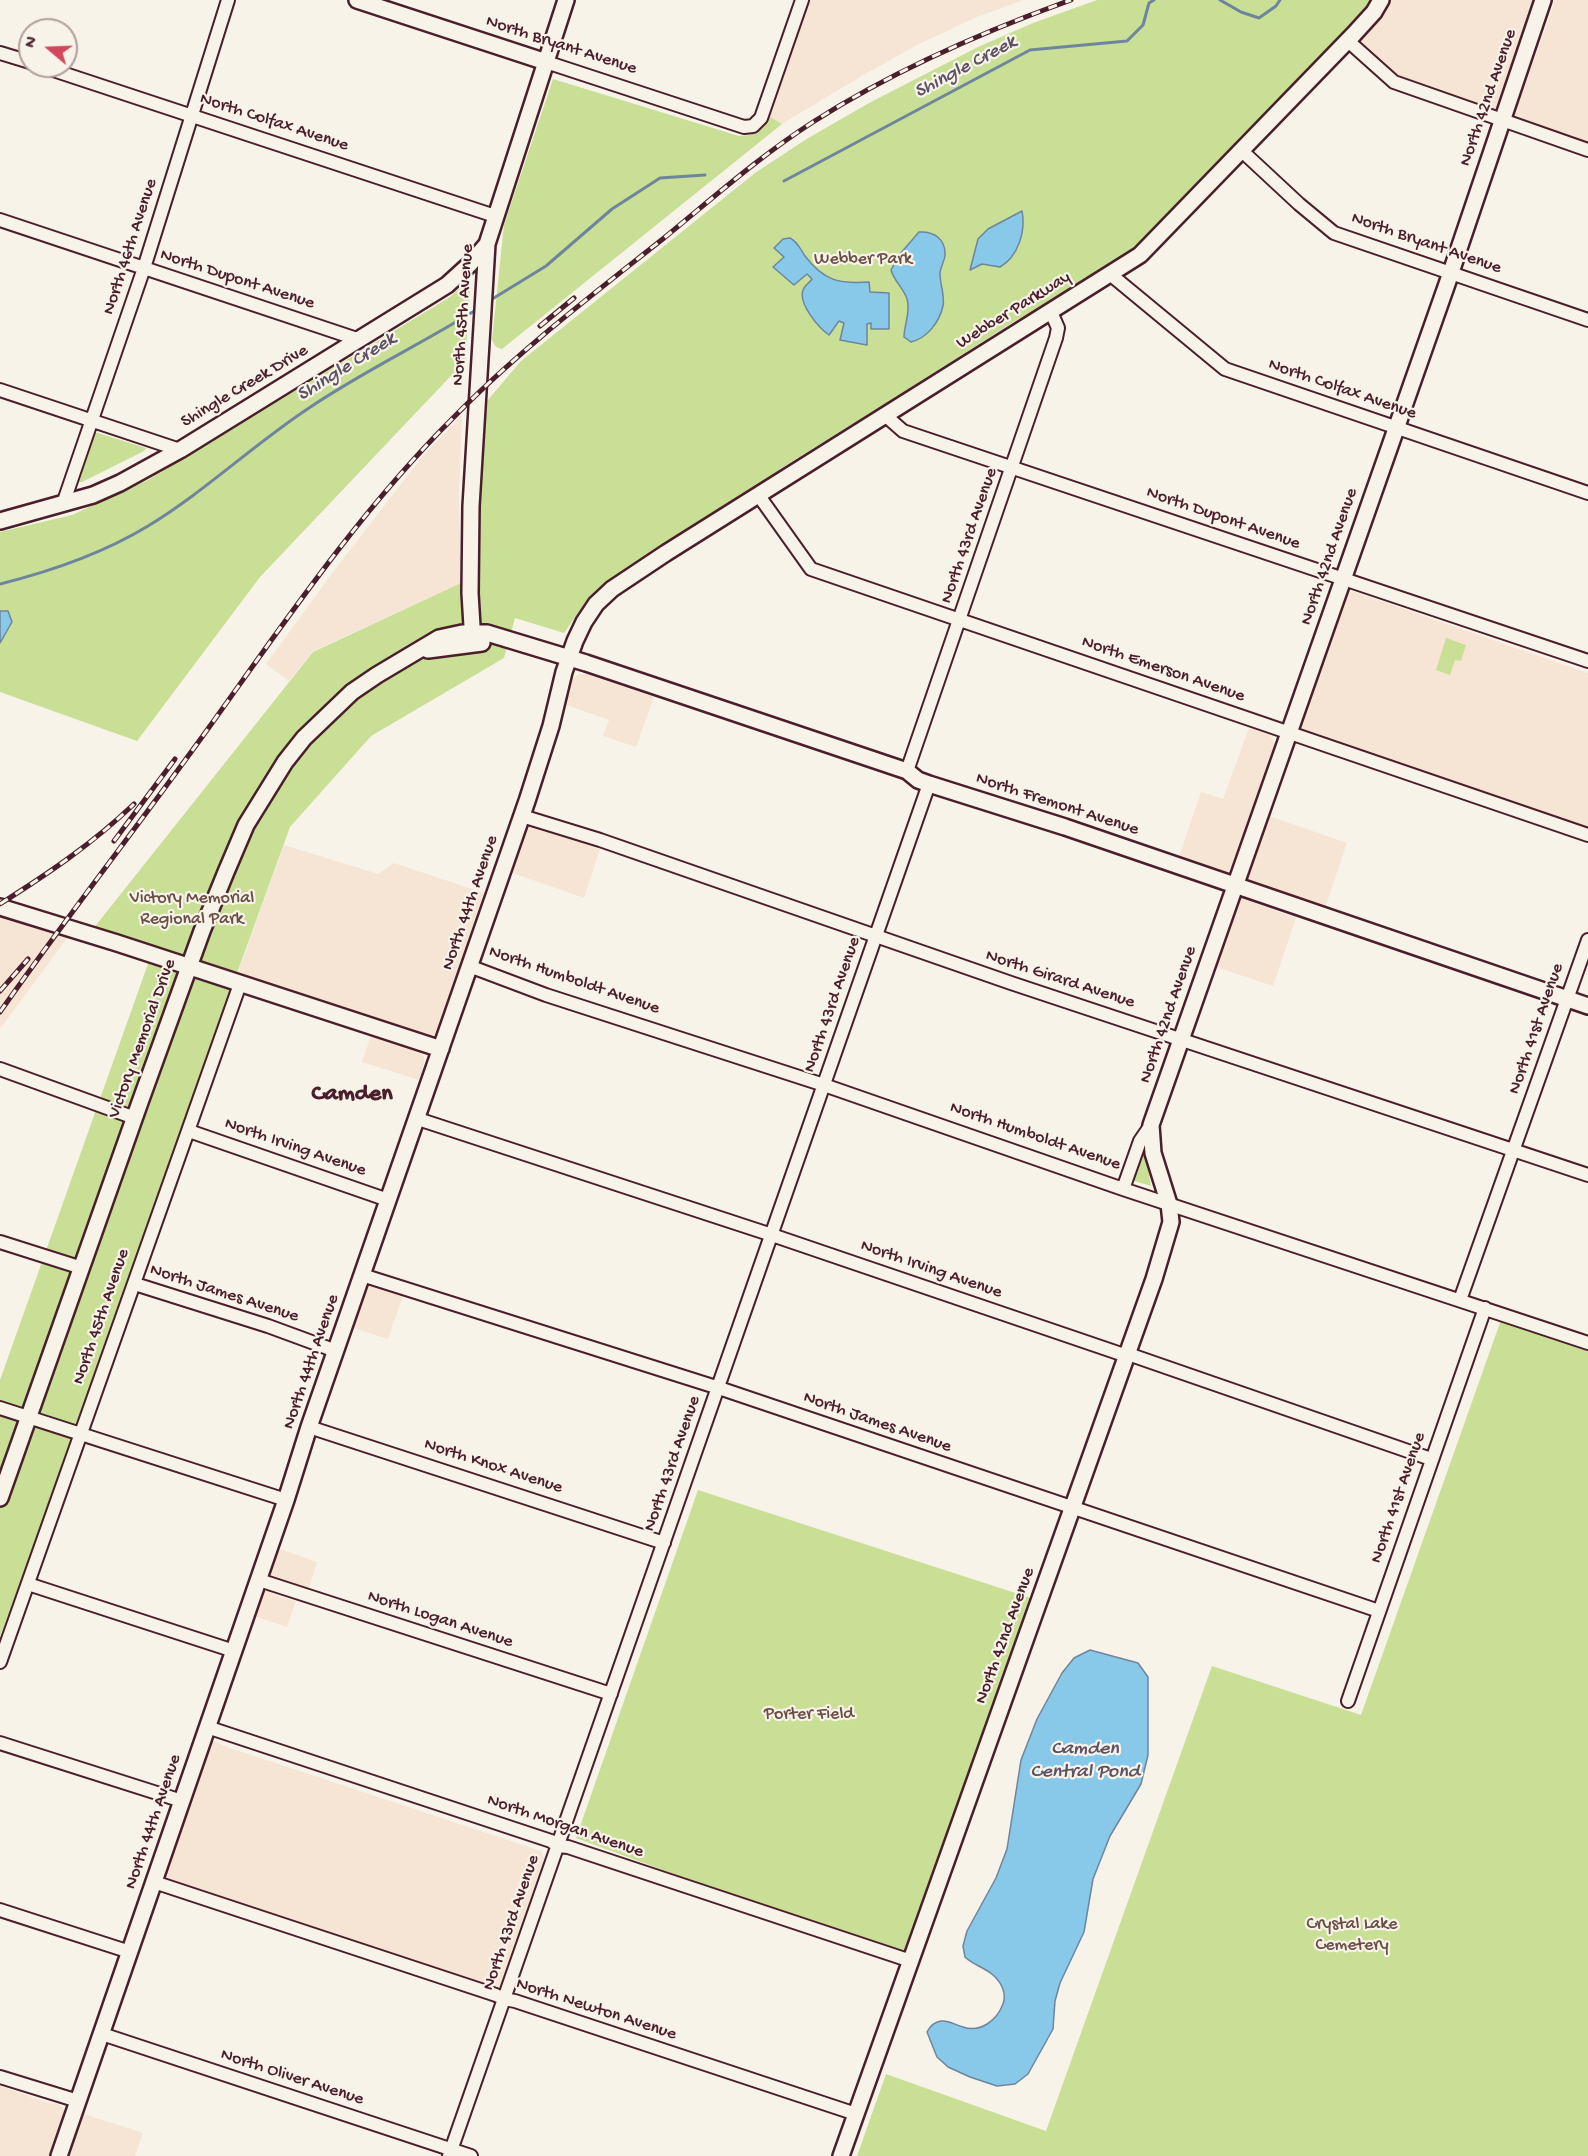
<!DOCTYPE html>
<style>
body{margin:0}
#map{position:relative;width:1588px;height:2156px;overflow:hidden;background:#f7f3e8;font-family:"Gochi Hand",sans-serif}
canvas{display:block}
.north{position:absolute;left:18px;top:18px;width:60px;height:60px;box-sizing:border-box;background:#f7f3e8;border:2px solid #b29e9c;border-radius:50%;rotate:289deg;font-size:16px;font-weight:700;line-height:24px;text-align:center;color:#4a1f2b}
.north::after{content:'';display:block;margin:auto;width:21px;height:27px;background:#d1495b;clip-path:polygon(50% 0,100% 100%,50% 72%,0 100%)}
</style>
<div id="map">
<canvas width="1588" height="2156"></canvas>
<div class="north">N</div>
</div>
<script>
const c = document.querySelector('canvas').getContext('2d');
c.lineJoin = 'round';
function fill(path, color) {
  c.fillStyle = color;
  c.fill(path, 'evenodd');
}
function trace(path, color, width, dash) {
  c.strokeStyle = color;
  c.lineWidth = width;
  c.lineCap = dash ? 'butt' : 'round';
  c.setLineDash(dash || []);
  c.stroke(path);
}
function drawText(font, color, halo, rows, align = 'center') {
  c.font = font + ' "Gochi Hand",sans-serif';
  c.lineWidth = 4.5;
  c.setLineDash([]);
  c.textBaseline = 'middle';
  c.strokeStyle = halo;
  c.fillStyle = color;
  for (const [text, x, y, turn = 0] of rows) {
    c.save();
    c.translate(x, y);
    c.rotate((+turn || 0) * Math.PI / 180);
    c.textAlign = isNaN(turn) ? turn : align;
    if (halo) c.strokeText(text, 0, 0);
    c.fillText(text, 0, 0);
    c.restore();
  }
}
fill(new Path2D(`
 M 809,0 L 1024,0 L 979,16 L 917,45 L 860,77 L 782,124 L 770,117 Z
 M 1391,0 L 1535,0 L 1497,106 L 1493,110 L 1433,90 L 1394,73 L 1359,44 L 1359,37 L 1368,27 L 1381,18 Z
 M 1554,0 L 1588,0 L 1588,146 L 1515,122 L 1511,115 L 1513,105 L 1522,93 L 1553,7 Z
 M 462,415 L 459,497 L 461,583 L 313,651 L 289,681 L 266,664 L 336,568 L 422,457 Z
 M 1350,592 L 1355,592 L 1588,673 L 1588,830 L 1300,731 L 1300,724 L 1345,594 Z
 M 579,674 L 586,674 L 654,697 L 636,747 L 603,736 L 609,720 L 566,705 L 568,687 L 572,679 Z
 M 1249,728 L 1270,735 L 1275,744 L 1232,868 L 1224,874 L 1178,859 L 1201,792 L 1223,799 Z
 M 1269,816 L 1347,843 L 1325,908 L 1246,884 L 1244,878 L 1248,867 L 1255,857 Z
 M 535,824 L 540,829 L 600,849 L 584,898 L 510,872 L 524,828 L 529,825 Z
 M 284,845 L 378,874 L 394,863 L 484,893 L 468,939 L 468,949 L 442,1015 L 443,1022 L 441,1029 L 435,1035 L 425,1037 L 237,975 Z
 M 1243,899 L 1296,918 L 1273,986 L 1216,967 L 1232,924 L 1231,912 L 1234,904 Z
 M 0,916 L 67,938 L 0,1029 Z
 M 371,1036 L 421,1052 L 425,1060 L 419,1080 L 362,1062 Z
 M 370,1284 L 376,1284 L 403,1295 L 388,1339 L 353,1328 L 366,1288 Z
 M 277,1548 L 317,1562 L 309,1588 L 271,1576 L 267,1573 Z
 M 264,1590 L 268,1590 L 274,1595 L 296,1601 L 287,1627 L 254,1616 L 261,1593 Z
 M 214,1741 L 227,1747 L 541,1851 L 544,1859 L 500,1985 L 492,1989 L 163,1879 L 165,1867 L 171,1858 L 203,1765 L 204,1753 L 209,1743 Z
 M 0,2086 L 49,2103 L 58,2104 L 63,2108 L 65,2114 L 50,2156 L 0,2156 Z
 M 81,2113 L 143,2133 L 135,2156 L 68,2156 Z`), '#f6e5d4');
fill(new Path2D(`
 M 1097,0 L 1371,0 L 1332,46 L 1138,247 L 1028,317 L 1018,319 L 905,391 C 891,405 872,417 854,423 L 780,469 L 773,478 L 681,532 L 675,539 L 603,585 L 582,607 L 564,633 L 515,618 L 504,658 L 371,736 L 290,827 L 233,984 L 154,1226 L 128,1282 L 78,1433 L 0,1636 L 0,1380 L 149,961 L 85,939 L 313,652 L 461,583 L 479,578 L 480,509 L 487,401 L 521,361 L 755,173 L 805,140 L 869,103 L 978,47 L 1033,23 Z
 M 553,79 L 739,136 C 755,135 762,132 770,117 L 782,124 L 502,349 L 496,347 L 492,340 L 504,225 Z
 M 468,281 L 470,292 L 465,361 L 260,577 L 137,741 L 0,692 L 0,532 L 72,515 L 148,480 L 450,297 Z
 M 95,433 L 98,433 L 146,448 L 144,451 L 82,482 L 79,482 Z
 M 1446,638 L 1466,645 L 1461,661 L 1455,660 L 1450,675 L 1436,670 Z
 M 1140,1154 L 1145,1155 L 1151,1186 L 1131,1180 Z
 M 1501,1320 L 1588,1347 L 1588,2156 L 857,2156 L 886,2074 L 1046,2131 L 1212,1666 L 1361,1715 Z
 M 698,1490 L 1040,1601 L 911,1961 L 576,1838 Z`), '#c8df95');
const water = new Path2D(`
 M 1022,211 C 1026,231 1018,257 1000,267 L 982,264 L 970,270 L 978,239 L 988,229 Z
 M 919,232 C 934,231 946,239 945,256 C 944,262 940,268 940,274 C 940,284 945,296 943,306 C 939,323 927,338 911,342 L 904,337 C 904,325 911,312 907,299 C 904,289 894,281 891,270 L 900,254 Z
 M 790,238 C 798,242 800,249 805,256 C 824,281 839,284 869,282 L 870,292 L 889,293 L 889,329 L 871,329 L 871,323 L 867,324 L 867,345 L 840,340 L 844,323 L 839,321 L 829,335 C 819,328 798,304 803,290 C 804,286 810,282 812,279 L 807,274 L 794,285 L 773,267 L 784,257 L 774,248 L 783,239 Z
 M 0,611 L 8,611 L 12,622 L 0,643 Z
 M 1090,1650 L 1138,1663 L 1148,1677 L 1148,1755 L 1141,1784 L 1110,1836 L 1093,1879 L 1084,1932 L 1060,1983 L 1055,2001 L 1053,2029 L 1028,2074 L 1015,2084 L 997,2086 L 970,2077 L 948,2067 L 937,2057 L 927,2032 C 930,2026 934,2022 941,2021 C 949,2020 955,2025 963,2027 C 981,2033 997,2020 1003,2004 C 1007,1993 1001,1982 993,1975 C 984,1967 973,1965 965,1957 L 963,1946 L 967,1931 L 996,1878 L 1007,1849 L 1021,1760 L 1037,1719 L 1062,1673 L 1074,1658 Z`);
fill(water, '#88c9e9');
trace(water, '#6f859d', 1.5);
trace(new Path2D(`
 M 1220,0 L 1241,12 L 1259,18 L 1276,6 L 1280,0
 M 784,181 L 1030,50 L 1127,41 L 1143,25 L 1149,3 L 1154,0
 M 489,301 L 546,266 L 612,209 L 660,178 L 705,175
 M 0,584 C 52,571 102,554 148,526 C 204,492 252,446 306,410 C 361,372 422,344 479,308`), '#6f859d', 3);
const minor = new Path2D(`
 M 1347,40 L 1394,82 L 1588,150
 M 0,53 L 30,62
 M 546,62 L 744,127 L 753,126 L 761,118 L 802,0
 M 41,66 L 495,216
 M 1242,151 L 1299,204 L 1334,233 L 1588,320
 M 0,220 L 360,340
 M 1110,274 L 1225,369 L 1588,493
 M 0,390 L 180,450
 M 886,416 L 903,431 L 1588,661
 M 759,496 L 811,569 L 1588,835
 M 63,504 L 144,268 L 228,0
 M 907,771 L 1056,338 L 1058,328 L 1051,312
 M 522,816 L 600,840 L 1011,983 L 1588,1175
 M 469,966 L 546,995 L 824,1085 L 1123,1189 L 1588,1343
 M 0,1069 L 135,1118
 M 418,1119 L 772,1235 L 1127,1356 L 1131,1355 L 1431,1459
 M 189,1131 L 388,1200
 M 1123,1189 L 1140,1141 L 1151,1125
 M 0,1242 L 82,1268
 M 362,1275 L 719,1388 L 1379,1611
 M 135,1284 L 268,1326 L 336,1351
 M 1460,1300 L 1588,940
 M 0,1408 L 286,1500
 M 309,1427 L 664,1543
 M 259,1580 L 611,1694
 M 28,1584 L 234,1651
 M 0,1662 L 240,984
 M 1348,1701 L 1485,1308
 M 207,1727 L 551,1841 L 558,1846 L 568,1847 L 911,1961
 M 0,1743 L 182,1801
 M 154,1882 L 496,1995 L 504,1999 L 515,2001 L 856,2114
 M 0,1910 L 130,1952
 M 102,2034 L 471,2156
 M 0,2077 L 78,2101
 M 449,2156 L 929,784`);
const tertiary = new Path2D(`
 M 357,0 L 546,62
 M 0,521 L 93,495 L 120,483 L 180,450 L 447,285 L 470,264 L 487,244
 M 473,643 L 470,593 L 471,506 L 487,244 L 566,0
 M 428,650 L 482,643
 M 0,907 L 117,943 L 441,1049
 M 0,1498 L 139,1105 L 202,931 L 226,872 L 246,825 L 285,762 L 304,738 L 352,692 L 377,675 L 439,638 L 462,633 L 487,633 L 586,663 L 907,771 L 918,780 L 929,784 L 1065,827 L 1588,1006
 M 59,2156 L 286,1500 L 309,1427 L 527,801 L 551,726 L 564,672 L 575,641 L 584,622 L 596,604 L 612,589 L 666,553 L 1140,255 L 1354,34 L 1374,12 L 1381,0
 M 841,2156 L 1154,1279 L 1171,1222 L 1169,1204 L 1153,1153 L 1151,1125 L 1447,284 L 1543,0`);
trace(minor, '#4a1f2b', 16);
trace(tertiary, '#4a1f2b', 20);
trace(minor, '#f7f3e8', 12);
trace(tertiary, '#f7f3e8', 15);
const rail = new Path2D(`
 M 540,326 L 574,298
 M 114,841 L 175,759
 M 0,904 C 49,873 92,844 134,804
 M 0,991 L 28,959
 M 0,1012 C 68,915 141,822 210,726 C 286,620 359,512 452,419 C 517,352 591,296 664,238 C 713,198 760,156 813,122 C 893,71 982,32 1071,0`);
trace(rail, '#4a1f2b', 5);
trace(rail, '#f7f3e8', 3, [9]);
drawText('18px', '#4a1f2b', '#f7f3e8', [
 ["North Bryant Avenue",561,46,18],
 ["North 42nd Avenue",1489,98,-71],
 ["North Colfax Avenue",274,123,18],
 ["North Bryant Avenue",1426,244,19],
 ["North 46th Avenue",131,247,-72],
 ["North Dupont Avenue",237,280,18],
 ["Webber Parkway",1014,311,-32],
 ["North 45th Avenue",464,315,-86],
 ["Shingle Creek Drive",245,387,-31],
 ["North Colfax Avenue",1342,390,19],
 ["North Dupont Avenue",1223,519,19],
 ["North 43rd Avenue",970,536,-71],
 ["North 42nd Avenue",1330,557,-71],
 ["North Emerson Avenue",1163,670,19],
 ["North Fremont Avenue",1057,805,18],
 ["North 44th Avenue",471,903,-71],
 ["North Girard Avenue",1060,980,18],
 ["North Humboldt Avenue",574,981,19],
 ["North 43rd Avenue",833,1005,-71],
 ["North 42nd Avenue",1169,1015,-71],
 ["North 41st Avenue",1537,1029,-71],
 ["Victory Memorial Drive",143,1039,-70],
 ["North Humboldt Avenue",1035,1137,19],
 ["North Irving Avenue",295,1148,19],
 ["North Irving Avenue",931,1270,19],
 ["North James Avenue",224,1294,18],
 ["North 45th Avenue",102,1317,-71],
 ["North 44th Avenue",312,1362,-71],
 ["North James Avenue",877,1423,19],
 ["North 43rd Avenue",673,1464,-71],
 ["North Knox Avenue",493,1467,18],
 ["North 41st Avenue",1399,1498,-71],
 ["North Logan Avenue",440,1620,18],
 ["North 42nd Avenue",1006,1636,-70],
 ["North 44th Avenue",154,1822,-71],
 ["North Morgan Avenue",565,1827,19],
 ["North 43rd Avenue",512,1923,-71],
 ["North Newton Avenue",596,2010,18],
 ["North Oliver Avenue",292,2078,18]
]);
drawText('18px', '#6a4f46', '#f7f3e8', [
 ["Webber Park",863,260],
 ["Victory Memorial",192,899],
 ["Regional Park",192,920],
 ["Porter Field",809,1715],
 ["Crystal Lake",1352,1925],
 ["Cemetery",1352,1946]
]);
drawText('italic 20px', '#5d5264', '#f7f3e8', [
 ["Shingle Creek",966,68,-28],
 ["Shingle Creek",347,368,-32],
 ["Camden",1085,1750],
 ["Central Pond",1085,1773]
]);
drawText('bold 24px', '#4a1f2b', '#f7f3e8', [
 ["Camden",352,1095]
]);
</script>
